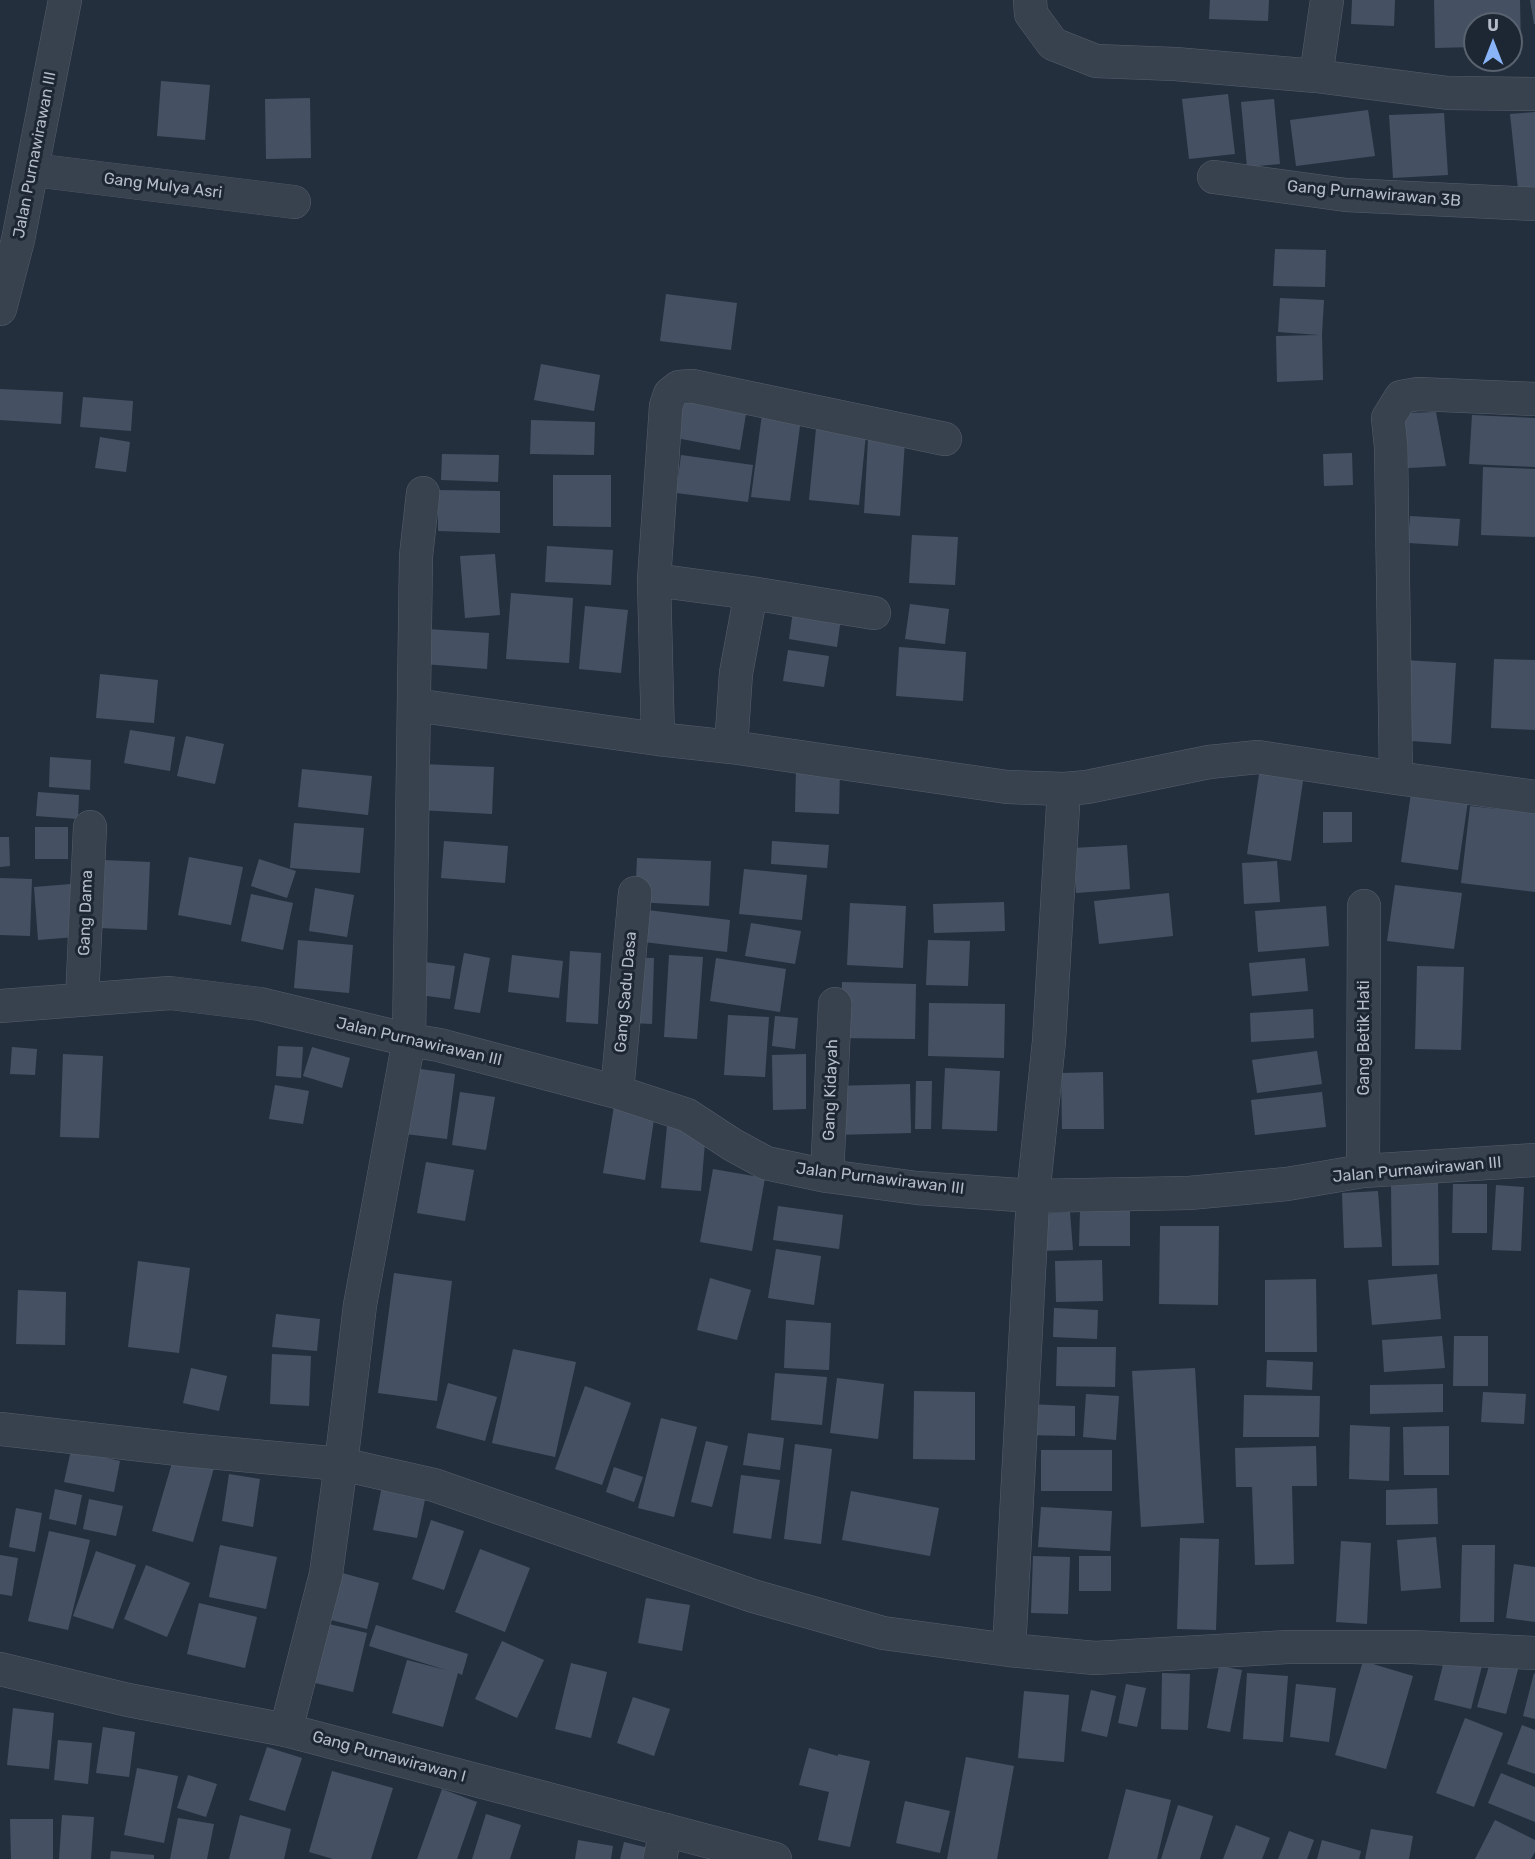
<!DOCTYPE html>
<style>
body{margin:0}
#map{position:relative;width:1535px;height:1859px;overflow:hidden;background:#242f3e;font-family:Rubik,sans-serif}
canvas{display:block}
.north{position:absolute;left:1463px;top:12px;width:60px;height:60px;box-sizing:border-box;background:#1d2633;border:2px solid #59626f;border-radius:50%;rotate:0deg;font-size:16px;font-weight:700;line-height:24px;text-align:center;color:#b4bcc9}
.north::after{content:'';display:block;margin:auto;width:21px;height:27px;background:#8ab4f8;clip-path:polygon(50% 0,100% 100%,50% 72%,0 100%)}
</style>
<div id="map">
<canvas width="1535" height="1859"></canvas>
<div class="north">U</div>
</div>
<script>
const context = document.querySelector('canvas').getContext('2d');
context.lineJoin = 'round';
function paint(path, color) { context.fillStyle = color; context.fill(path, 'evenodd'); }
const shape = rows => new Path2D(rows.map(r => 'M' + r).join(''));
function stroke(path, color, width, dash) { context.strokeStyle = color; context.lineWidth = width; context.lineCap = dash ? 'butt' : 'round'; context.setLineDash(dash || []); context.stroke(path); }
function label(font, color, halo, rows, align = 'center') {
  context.font = font + ' Rubik,sans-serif'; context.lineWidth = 6; context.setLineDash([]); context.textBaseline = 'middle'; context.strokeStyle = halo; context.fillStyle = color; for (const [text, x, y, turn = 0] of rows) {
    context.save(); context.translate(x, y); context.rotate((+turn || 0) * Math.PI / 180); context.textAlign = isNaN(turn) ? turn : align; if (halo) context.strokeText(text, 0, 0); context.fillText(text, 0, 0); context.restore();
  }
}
paint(shape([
 [1210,0,1269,0,1268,21,1209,19],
 [1352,0,1395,0,1394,26,1351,24],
 [1434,0,1520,0,1521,47,1511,47,1511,24,1475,24,1475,47,1435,48],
 [1530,0,1535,0,1535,24,1534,24],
 [161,81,210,85,205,140,157,136],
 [1228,94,1235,154,1189,159,1182,99],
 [310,98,311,158,266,159,265,99],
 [1274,99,1280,164,1247,167,1241,102],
 [1368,110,1375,156,1296,166,1290,120],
 [1535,112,1535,197,1519,198,1510,114],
 [1444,113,1448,175,1393,178,1389,115],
 [1275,249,1326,250,1325,287,1273,286],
 [666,294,737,303,731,350,660,341],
 [1280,298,1324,300,1322,334,1323,380,1277,382,1276,336,1319,335,1278,332],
 [541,364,600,375,594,411,534,400],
 [0,389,63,392,61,424,0,420],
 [83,397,133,401,131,431,80,427],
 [683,397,747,408,740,450,676,438],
 [1436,412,1446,466,1408,468,1404,413],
 [762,414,801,419,790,501,751,497],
 [1472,415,1535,418,1535,467,1469,464],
 [531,420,595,422,594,455,530,454],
 [816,429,866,434,859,505,809,500],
 [100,437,130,442,126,472,95,468],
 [868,439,905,441,900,516,864,513],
 [1352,453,1353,485,1324,486,1323,454],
 [442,454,499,455,498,482,441,480],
 [681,455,753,465,748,502,676,493],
 [1483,467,1535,469,1535,537,1481,535],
 [553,475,611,475,611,527,553,526],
 [438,490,500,491,500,533,438,531],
 [1410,516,1460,519,1458,546,1408,543],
 [912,535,958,537,955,585,909,583],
 [547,546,613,550,611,585,545,582],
 [495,554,500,615,465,618,460,556],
 [511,593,573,598,569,663,506,659],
 [794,604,842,611,837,647,789,639],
 [910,604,949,609,945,644,905,639],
 [585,606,628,610,621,673,579,669],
 [427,629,489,633,487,669,424,664],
 [899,647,966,652,963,701,896,696],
 [788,650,829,656,824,687,783,681],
 [1494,659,1535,660,1535,730,1491,728],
 [1404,660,1456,663,1451,744,1399,740],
 [100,674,158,680,154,723,96,718],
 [130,730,175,737,170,771,124,763],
 [186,736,224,744,215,784,177,776],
 [50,757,91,760,90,790,49,787],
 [1261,761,1305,768,1291,861,1247,854],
 [421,764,494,767,492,814,419,810],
 [796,768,840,770,839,814,795,812],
 [302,769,372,776,368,815,298,807],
 [38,792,79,795,78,819,36,816],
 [1411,793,1468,801,1458,870,1401,862],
 [1470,806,1535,813,1535,892,1461,883],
 [1323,812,1352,812,1352,842,1323,843],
 [294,823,364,828,360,873,290,868],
 [35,827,68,827,68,859,35,859],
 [0,837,9,837,10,866,0,867],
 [444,841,508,846,505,883,441,878],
 [772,841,829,845,827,868,771,864],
 [1127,845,1130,889,1076,893,1073,848],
 [189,857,243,867,231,925,178,915],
 [637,858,711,861,709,906,635,902],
 [259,859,296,871,287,898,251,886],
 [103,860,150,862,147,930,99,928],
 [1277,861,1280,902,1244,904,1242,863],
 [744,869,807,875,802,920,739,914],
 [0,878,32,879,30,936,0,935],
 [71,884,75,937,38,940,34,887],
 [1395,885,1462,893,1454,949,1387,941],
 [315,888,354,895,347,937,309,931],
 [1169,893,1173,936,1099,944,1094,901],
 [251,894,293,903,283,950,241,941],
 [1004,902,1005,931,934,933,933,904],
 [850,903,906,906,903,968,847,965],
 [1326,906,1329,946,1258,952,1255,911],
 [631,908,730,920,727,952,627,940],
 [751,923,801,931,795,964,745,956],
 [298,940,353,945,349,993,294,988],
 [928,940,970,941,968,986,926,985],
 [570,951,601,953,598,1024,566,1022],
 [464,953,490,958,480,1013,454,1009],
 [512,955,563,961,559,998,508,992],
 [669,955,703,957,697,1039,664,1037],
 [615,957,654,958,652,1024,612,1022],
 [716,958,786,969,780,1012,710,1001],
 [1305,958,1308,991,1252,996,1249,963],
 [417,961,455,966,450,999,412,994],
 [1417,966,1464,967,1461,1050,1415,1049],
 [842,982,916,984,915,1039,840,1038],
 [929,1003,1005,1004,1004,1058,928,1056],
 [1313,1009,1314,1038,1251,1042,1250,1013],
 [728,1015,769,1017,765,1077,724,1075],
 [775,1016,798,1018,795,1049,772,1046],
 [278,1046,303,1047,301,1078,276,1076],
 [12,1047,37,1049,35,1075,10,1074],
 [312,1047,350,1058,342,1088,303,1076],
 [1317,1051,1322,1084,1257,1093,1252,1060],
 [63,1054,103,1056,99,1138,60,1137],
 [806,1054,806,1109,773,1110,772,1055],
 [414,1068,455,1074,447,1139,405,1134],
 [945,1068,1000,1071,997,1131,942,1129],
 [1103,1072,1104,1129,1062,1129,1061,1073],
 [916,1081,932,1081,931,1129,915,1129],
 [910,1084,911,1133,834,1135,833,1086],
 [275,1085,309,1091,303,1124,269,1119],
 [460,1092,495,1097,486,1150,452,1145],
 [1322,1092,1326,1127,1255,1135,1251,1100],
 [615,1100,656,1106,645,1180,603,1173],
 [667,1126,706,1130,701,1191,661,1188],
 [426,1162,474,1170,465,1221,417,1213],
 [713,1169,765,1178,752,1251,700,1242],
 [1438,1183,1439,1265,1392,1266,1391,1184],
 [1453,1184,1487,1184,1487,1233,1452,1233],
 [1496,1185,1524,1187,1521,1251,1492,1250],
 [1378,1191,1382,1247,1344,1248,1342,1193],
 [778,1206,843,1215,839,1249,773,1240],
 [1080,1210,1130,1210,1130,1246,1079,1246],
 [1070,1212,1073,1250,1038,1251,1037,1214],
 [1160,1226,1219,1226,1218,1305,1159,1304],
 [776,1249,821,1256,814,1305,768,1298],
 [1102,1260,1103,1301,1056,1302,1055,1261],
 [138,1261,190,1268,179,1353,128,1347],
 [394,1273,452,1281,437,1401,378,1393],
 [1437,1274,1441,1319,1372,1325,1368,1280],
 [710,1278,751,1290,737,1340,697,1330],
 [1316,1279,1317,1352,1265,1352,1265,1280],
 [18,1290,66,1292,65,1345,16,1344],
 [1054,1308,1098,1310,1097,1339,1053,1337],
 [276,1314,320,1319,317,1351,272,1347],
 [786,1320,831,1323,829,1370,784,1368],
 [1442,1336,1445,1368,1384,1372,1382,1340],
 [1454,1336,1488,1336,1488,1386,1453,1386],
 [1057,1347,1116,1347,1115,1387,1056,1386],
 [513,1349,576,1362,555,1457,492,1443],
 [272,1354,311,1356,309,1406,270,1404],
 [1267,1360,1313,1362,1312,1390,1266,1387],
 [191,1368,227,1376,219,1411,183,1403],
 [1195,1368,1204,1523,1141,1527,1132,1371],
 [775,1373,827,1377,822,1425,771,1420],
 [837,1378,884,1384,878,1439,830,1433],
 [448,1383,497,1397,485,1441,436,1428],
 [1443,1384,1443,1412,1370,1414,1370,1385],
 [585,1386,631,1403,602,1485,555,1469],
 [914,1391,975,1392,975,1460,913,1459],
 [1483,1392,1526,1394,1524,1424,1481,1422],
 [1086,1394,1119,1396,1116,1440,1083,1437],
 [1244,1395,1320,1396,1319,1437,1243,1437],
 [1027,1404,1075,1406,1075,1436,1025,1435],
 [661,1418,697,1427,674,1517,638,1508],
 [1350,1425,1390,1427,1389,1481,1349,1479],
 [1449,1426,1449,1475,1404,1475,1403,1427],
 [748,1433,784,1438,780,1470,743,1465],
 [706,1441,728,1446,712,1507,691,1502],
 [795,1444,832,1449,821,1544,784,1539],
 [1316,1446,1317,1486,1292,1486,1294,1564,1255,1565,1252,1487,1236,1487,1235,1448],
 [71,1450,120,1461,114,1492,64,1482],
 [1041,1450,1112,1450,1112,1491,1041,1491],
 [174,1456,214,1468,193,1542,152,1531],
 [614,1467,643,1477,634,1502,606,1492],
 [229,1474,260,1479,253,1527,222,1521],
 [741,1475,780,1480,771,1539,733,1533],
 [383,1481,427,1490,417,1538,373,1530],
 [1437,1488,1438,1524,1386,1525,1386,1490],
 [55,1489,82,1495,76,1525,49,1519],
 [851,1491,939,1508,930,1556,842,1540],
 [89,1499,123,1506,116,1536,83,1529],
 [1041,1507,1112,1511,1110,1551,1038,1547],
 [16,1508,42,1513,35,1552,9,1547],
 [431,1520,464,1531,444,1590,412,1579],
 [49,1531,90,1540,68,1630,28,1621],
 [1436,1537,1441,1588,1401,1591,1397,1540],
 [1180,1538,1219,1539,1216,1630,1177,1629],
 [1341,1541,1371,1543,1367,1624,1336,1622],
 [220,1545,277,1557,266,1609,209,1597],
 [1462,1545,1495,1545,1494,1622,1460,1622],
 [480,1549,530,1568,505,1632,455,1612],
 [96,1551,136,1565,113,1629,73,1616],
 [0,1555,18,1558,12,1596,0,1594],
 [1033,1556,1070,1557,1068,1614,1031,1613],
 [1079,1556,1111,1556,1111,1591,1079,1591],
 [1514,1564,1535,1567,1535,1622,1506,1618],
 [146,1565,190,1583,167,1637,124,1619],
 [335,1571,379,1583,367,1629,323,1618],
 [646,1598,690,1605,682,1651,638,1643],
 [199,1603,257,1617,245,1668,187,1654],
 [329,1624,367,1633,353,1692,315,1683],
 [376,1625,468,1654,462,1675,458,1673,443,1727,392,1713,407,1660,446,1670,369,1646],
 [502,1641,544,1660,517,1718,475,1699],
 [1446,1653,1483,1662,1471,1709,1434,1700],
 [1491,1659,1519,1666,1506,1714,1477,1707],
 [1363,1661,1413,1676,1386,1769,1335,1755],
 [571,1663,607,1672,591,1738,555,1729],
 [1219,1666,1242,1670,1230,1732,1207,1728],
 [1162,1673,1190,1674,1188,1730,1161,1729],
 [1247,1673,1288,1676,1283,1742,1243,1739],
 [1534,1673,1535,1674,1535,1719,1523,1716],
 [1126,1684,1146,1688,1137,1727,1118,1723],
 [1296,1684,1336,1688,1329,1742,1290,1737],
 [1091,1690,1116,1696,1107,1737,1081,1731],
 [1024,1691,1069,1695,1064,1762,1018,1758],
 [633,1697,670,1709,654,1756,617,1743],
 [13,1708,54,1713,49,1769,7,1765],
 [1465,1718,1503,1733,1474,1807,1436,1793],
 [1522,1725,1535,1730,1535,1774,1507,1764],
 [103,1727,135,1732,129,1777,96,1773],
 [58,1740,92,1743,88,1784,54,1780],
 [267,1747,302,1758,285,1811,249,1800],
 [809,1748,838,1756,838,1754,870,1761,850,1847,818,1840,829,1792,799,1785],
 [966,1757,1014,1766,997,1859,947,1859],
 [137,1768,178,1776,164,1843,124,1835],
 [332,1771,393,1788,371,1859,333,1859,309,1852],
 [1501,1773,1535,1787,1535,1822,1488,1803],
 [188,1775,217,1784,206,1817,177,1808],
 [442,1789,477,1802,457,1859,417,1859],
 [1126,1789,1171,1800,1157,1859,1108,1859],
 [905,1801,950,1811,940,1853,896,1843],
 [1178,1805,1213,1816,1200,1859,1161,1859],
 [486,1814,521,1825,510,1859,472,1859],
 [62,1815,94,1817,91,1859,59,1859],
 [240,1815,291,1829,284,1859,229,1859],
 [178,1818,214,1824,207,1859,170,1859],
 [10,1819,53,1819,53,1859,11,1859],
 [1495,1820,1535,1840,1535,1852,1531,1859,1475,1859],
 [1236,1825,1270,1838,1262,1859,1223,1859],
 [1371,1829,1413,1836,1409,1859,1365,1859],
 [1289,1831,1314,1840,1307,1859,1278,1859],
 [578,1840,613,1846,611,1859,575,1859],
 [1322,1840,1361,1851,1359,1859,1317,1859],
 [624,1842,657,1850,655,1859,620,1859],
 [111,1851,154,1855,154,1859,110,1859]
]), '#455162');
const minor = shape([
 [1030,0,1031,14,1053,44,1096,61,1175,64,1316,76,1448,93,1535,94],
 [1316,76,1327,0],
 [33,170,294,202],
 [1214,177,1346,195,1535,204],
 [0,309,18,240,65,0],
 [654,580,751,593],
 [414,705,658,739,731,747,1007,787,1064,789,1087,787,1209,762,1258,757,1396,778,1535,797],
 [658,739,654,580,666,406,670,394,679,387,692,386,945,439],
 [731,747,736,673,751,593,874,613],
 [1396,778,1391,447,1388,418,1401,397,1418,394,1535,399],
 [82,1000,90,827],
 [0,1006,170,993,260,1004,409,1040,439,1045,617,1092,687,1115,733,1145,766,1163,827,1176,917,1188,1033,1196,1189,1193,1287,1184,1363,1171,1535,1160],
 [617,1092,635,893],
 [1363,1171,1364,906],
 [827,1176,835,1004],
 [0,1429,187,1450,341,1464,434,1485,753,1596,883,1633,1009,1650,1095,1658,1288,1647,1412,1647,1535,1653],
 [1009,1650,1033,1196,1049,1041,1064,789],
 [286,1730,326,1574,341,1464,360,1305,409,1040,416,556,423,493],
 [660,1859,666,1830]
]);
const tertiary = shape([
 [0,1669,128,1700,286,1730,775,1859]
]);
stroke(minor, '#565f6c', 34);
stroke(tertiary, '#565f6c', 34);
stroke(minor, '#38414e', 33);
stroke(tertiary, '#38414e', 33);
label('16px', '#b4bcc9', '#1d2633', [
 ["Jalan Purnawirawan III",35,155,-79],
 ["Gang Mulya Asri",163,186,7],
 ["Gang Purnawirawan 3B",1374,194,5],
 ["Gang Dama",86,913,-88],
 ["Gang Sadu Dasa",626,992,-85],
 ["Gang Betik Hati",1364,1038,-90],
 ["Jalan Purnawirawan III",419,1042,13],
 ["Gang Kidayah",831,1090,-88],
 ["Jalan Purnawirawan III",1417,1170,-5],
 ["Jalan Purnawirawan III",880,1179,7],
 ["Gang Purnawirawan I",389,1757,15]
]);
</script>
